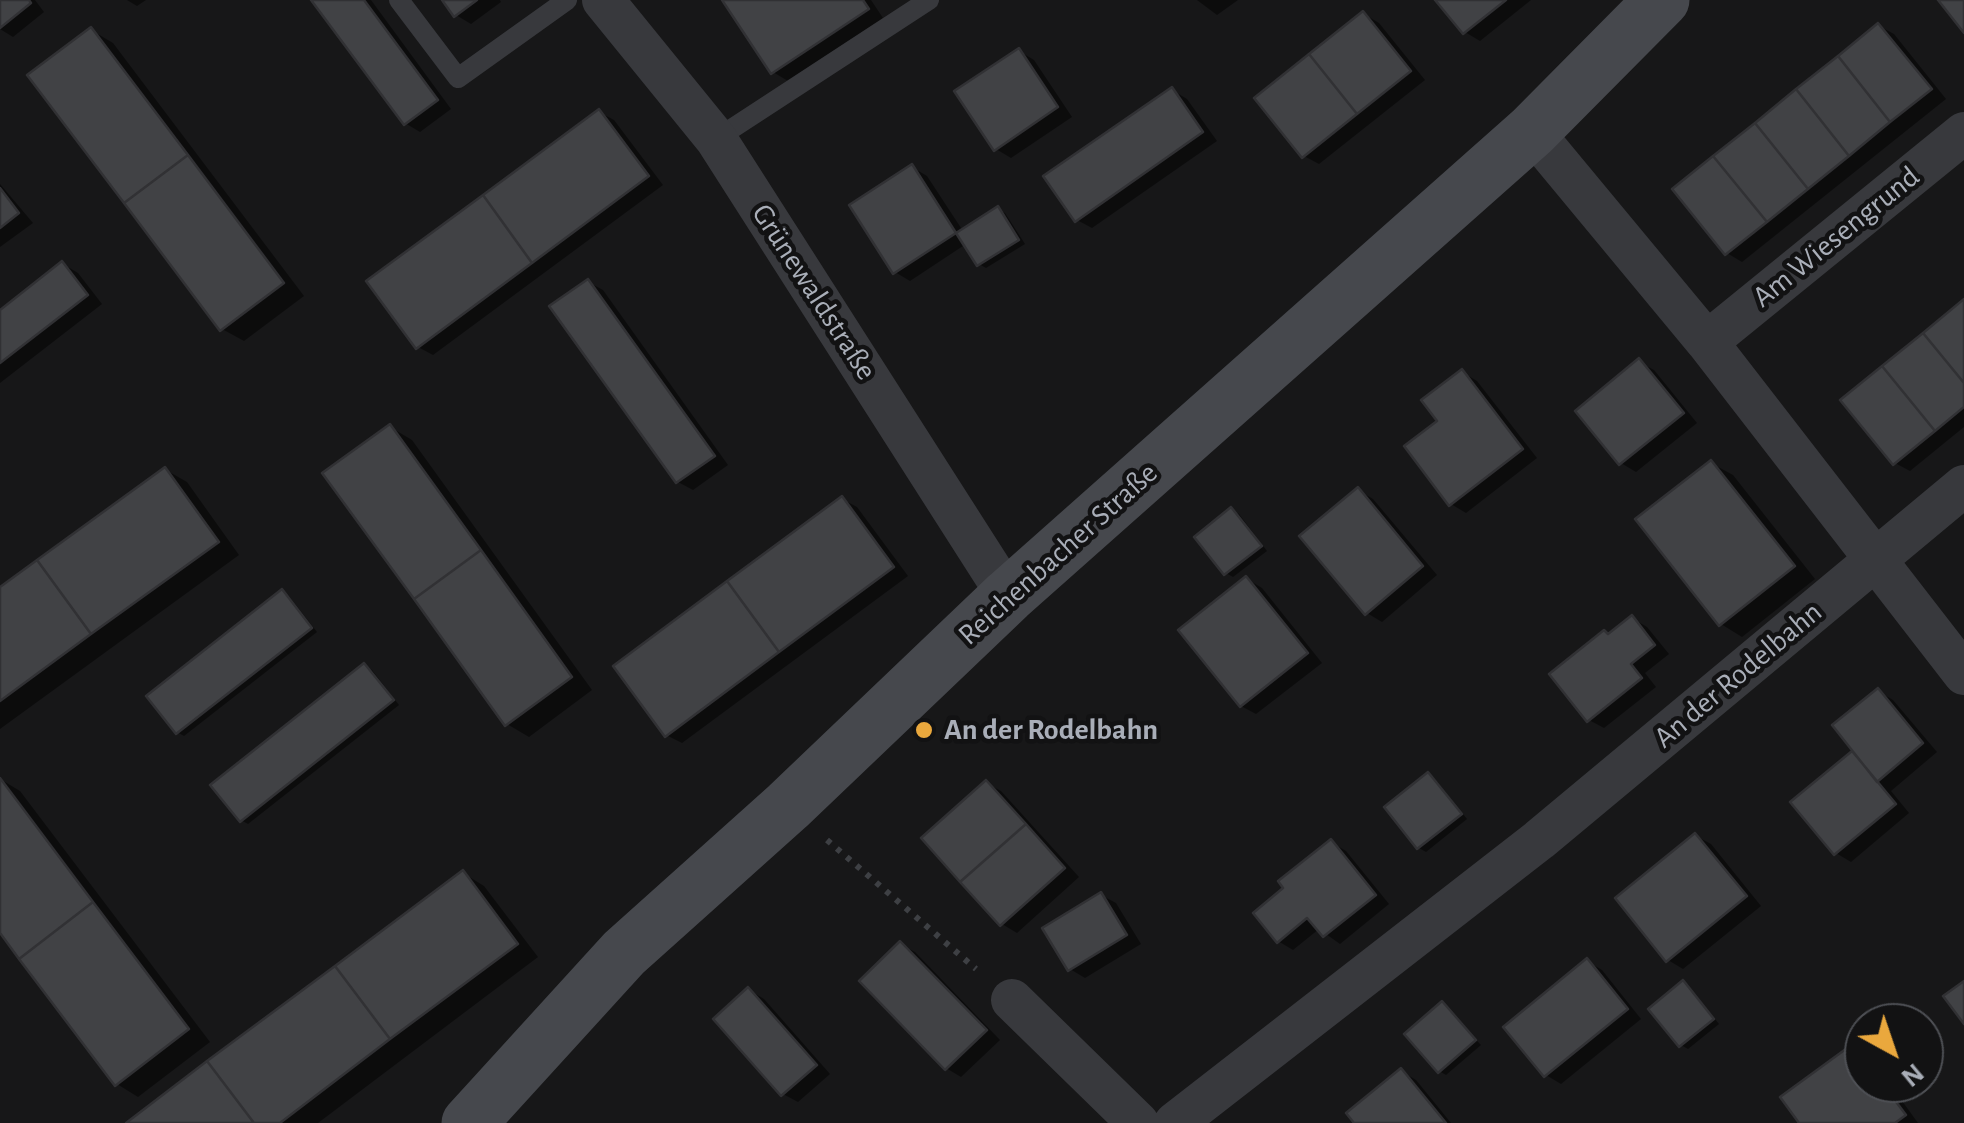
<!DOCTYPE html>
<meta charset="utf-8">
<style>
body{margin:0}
#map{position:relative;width:1964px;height:1123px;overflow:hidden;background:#171718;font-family:"Alegreya Sans",sans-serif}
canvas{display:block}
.north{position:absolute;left:1844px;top:1003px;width:100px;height:100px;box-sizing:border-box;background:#121213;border:2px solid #4e5055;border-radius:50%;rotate:140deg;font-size:28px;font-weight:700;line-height:40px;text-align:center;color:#a9aeb8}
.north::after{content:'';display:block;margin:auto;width:35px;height:45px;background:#eaa83d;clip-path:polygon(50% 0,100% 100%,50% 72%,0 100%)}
</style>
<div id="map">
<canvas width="1964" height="1123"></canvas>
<div class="north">N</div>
</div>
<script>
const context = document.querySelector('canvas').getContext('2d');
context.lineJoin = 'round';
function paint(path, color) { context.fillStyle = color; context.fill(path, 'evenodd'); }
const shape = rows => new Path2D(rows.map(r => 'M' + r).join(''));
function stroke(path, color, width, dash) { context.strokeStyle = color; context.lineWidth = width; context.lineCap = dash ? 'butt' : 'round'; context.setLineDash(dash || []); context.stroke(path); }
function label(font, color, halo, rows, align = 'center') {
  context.font = font + ' "Alegreya Sans",sans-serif'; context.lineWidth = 9; context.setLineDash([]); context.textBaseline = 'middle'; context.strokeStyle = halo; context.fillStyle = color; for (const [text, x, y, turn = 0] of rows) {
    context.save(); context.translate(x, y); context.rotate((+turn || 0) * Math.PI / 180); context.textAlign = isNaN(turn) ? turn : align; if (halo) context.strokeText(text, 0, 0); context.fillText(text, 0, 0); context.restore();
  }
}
paint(shape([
 [0,0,35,0,44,12,13,37,0,29],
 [127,0,146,0,137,6],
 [314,0,371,0,451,109,420,132,405,123],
 [445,0,500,0,501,2,471,24,456,15],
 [725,0,871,0,883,18,788,81,773,72],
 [1197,0,1238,0,1217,15],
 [1438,0,1531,0,1480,41,1465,32],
 [1364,14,1379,23,1425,80,1319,164,1304,156],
 [1879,26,1894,34,1946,99,1742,262,1727,253],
 [91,30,113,43,304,296,244,341,222,329],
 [1019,51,1034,60,1072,117,1011,158,996,149],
 [1172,90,1187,99,1217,141,1092,228,1077,220],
 [599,112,614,120,663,185,433,355,418,347],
 [912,167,927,176,963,231,998,209,1005,213,1025,244,986,268,979,264,966,244,910,281,895,272],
 [0,184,33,223,0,247],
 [63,264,78,273,102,304,0,383,0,313],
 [588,282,603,290,728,465,693,490,678,482],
 [1964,302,1964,427,1910,471,1895,463],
 [1639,362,1654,370,1697,423,1636,472,1621,463],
 [1462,372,1477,381,1537,458,1466,513,1451,504,1440,421],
 [390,427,412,440,592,690,529,737,507,724],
 [1711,463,1733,475,1815,579,1742,637,1721,624],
 [166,470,187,482,239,555,0,729,0,590],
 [1358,490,1373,499,1437,575,1382,622,1367,613],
 [842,499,857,507,908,576,682,743,666,735],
 [1232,510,1239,514,1267,551,1233,577,1226,573],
 [1247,579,1262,588,1322,663,1256,714,1241,706],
 [282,592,289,596,317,632,184,736,177,732],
 [1632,618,1647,627,1669,654,1645,673,1656,687,1604,728,1589,720,1610,636],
 [365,666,372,670,399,705,248,824,241,820],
 [1878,691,1893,700,1937,752,1891,791,1909,813,1851,862,1836,853,1794,802,1856,751],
 [1428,775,1435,779,1467,819,1426,852,1419,848],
 [0,779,20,791,210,1042,138,1097,117,1084,0,929],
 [986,783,1001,791,1079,877,1017,933,1002,924],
 [1696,836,1711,844,1761,906,1683,969,1668,960],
 [1331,842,1346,851,1389,904,1340,944,1319,929,1293,950,1278,941,1286,889],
 [463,873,484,886,538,957,318,1123,130,1123],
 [1101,895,1116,903,1141,944,1085,978,1070,969],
 [900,944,915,952,1000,1040,961,1077,946,1068],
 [1587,961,1602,970,1641,1019,1561,1084,1546,1075],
 [1683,984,1690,988,1719,1024,1688,1049,1681,1045],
 [749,990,764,999,830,1074,798,1102,783,1094],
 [1442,1005,1481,1045,1446,1075,1439,1071],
 [1854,1046,1864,1052,1864,1083,1889,1083,1918,1123,1802,1123],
 [1401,1071,1416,1080,1451,1123,1357,1123]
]), '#0007');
const building = shape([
 [0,0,29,0,31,3,0,28,0,0],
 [311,0,364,0,438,100,404,125,311,0],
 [442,0,477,0,454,17,442,0],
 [722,0,863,0,869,9,771,74,722,0],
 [1435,0,1506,0,1463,34,1435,0],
 [1938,0,1964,0,1964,33,1938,0],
 [1363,11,1411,71,1357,114,1309,54,1363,11],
 [1878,23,1932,89,1890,122,1838,56,1878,23],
 [91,27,188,155,124,203,27,75,91,27],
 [1019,48,1058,107,994,151,954,91,1019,48],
 [1309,54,1357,114,1302,158,1254,98,1309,54],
 [1838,56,1890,122,1849,156,1796,89,1838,56],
 [1172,87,1203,132,1075,222,1043,176,1172,87],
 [1796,89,1849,156,1808,189,1755,123,1796,89],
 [599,109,649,176,532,263,483,195,599,109],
 [1755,123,1808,189,1767,222,1713,156,1755,123],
 [188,155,284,283,220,331,124,203,188,155],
 [1713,156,1767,222,1725,255,1672,189,1713,156],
 [912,164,956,233,893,274,849,205,912,164],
 [0,188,19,213,0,228,0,188],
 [483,195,532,263,416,349,366,281,483,195],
 [998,206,1019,240,977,266,956,233,998,206],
 [62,261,88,295,0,363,0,310,62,261],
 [588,279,715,456,676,483,549,306,588,279],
 [1964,299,1964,383,1923,333,1964,299],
 [1923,333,1964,383,1964,407,1935,431,1882,366,1923,333],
 [1639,358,1684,413,1619,465,1575,411,1639,358],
 [1882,366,1935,431,1893,465,1840,400,1882,366],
 [1462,369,1523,449,1449,506,1404,446,1437,421,1421,400,1462,369],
 [390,424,481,550,414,599,322,473,390,424],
 [1711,460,1795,566,1719,626,1635,519,1711,460],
 [165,467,219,542,91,634,37,560,165,467],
 [1358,487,1423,566,1365,615,1299,536,1358,487],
 [842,496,894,567,779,652,727,581,842,496],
 [1231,507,1262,546,1224,575,1194,537,1231,507],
 [481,550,572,677,505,726,414,599,481,550],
 [37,560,91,634,0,701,0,587,37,560],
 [1246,576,1308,653,1240,707,1178,630,1246,576],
 [727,581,779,652,665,737,613,666,727,581],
 [282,589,312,628,176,734,146,696,282,589],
 [1632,615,1655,645,1631,664,1642,678,1587,722,1549,674,1604,630,1608,634,1632,615],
 [364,663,394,700,240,822,210,785,364,663],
 [1878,688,1923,743,1877,782,1832,725,1878,688],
 [1852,751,1896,804,1834,855,1790,802,1852,751],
 [1428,772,1462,814,1417,849,1384,807,1428,772],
 [0,778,93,902,19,959,0,933,0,778],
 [986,780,1026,824,960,882,921,838,986,780],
 [1026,824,1065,868,1000,926,960,882,1026,824],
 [1695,833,1747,896,1666,962,1615,898,1695,833],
 [1331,839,1376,895,1323,937,1307,918,1277,943,1253,913,1283,888,1278,881,1331,839],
 [463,870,518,944,390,1039,335,966,463,870],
 [1101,892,1127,935,1068,971,1042,928,1101,892],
 [93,902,189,1029,115,1086,19,959,93,902],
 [900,941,987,1030,945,1070,859,981,900,941],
 [1587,958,1628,1009,1544,1077,1503,1027,1587,958],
 [335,966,390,1039,280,1123,254,1123,207,1061,335,966],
 [1683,980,1714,1019,1679,1047,1648,1009,1683,980],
 [1964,981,1964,1024,1943,996,1964,981],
 [748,987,817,1065,781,1096,713,1019,748,987],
 [1442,1001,1476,1040,1438,1073,1404,1034,1442,1001],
 [1854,1043,1864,1057,1864,1083,1882,1083,1906,1115,1895,1123,1799,1123,1780,1097,1854,1043],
 [207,1061,254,1123,126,1123,207,1061],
 [1401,1068,1446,1123,1354,1123,1346,1113,1401,1068]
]);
paint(building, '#414245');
stroke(building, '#313134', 2.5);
stroke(shape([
 [827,840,976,969]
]), '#3e4044', 6, [5, 8]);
stroke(shape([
 [399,0,458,78,567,0],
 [716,139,929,0]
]), '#38393d', 20);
stroke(shape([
 [603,0,716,139,1008,596],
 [1532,131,1707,342,1964,674],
 [1707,342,1964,133],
 [1012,1000,1138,1123],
 [1175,1123,1539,840,1964,486]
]), '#38393d', 42);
stroke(shape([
 [469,1123,624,953,788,806,1008,596,1532,131,1662,0]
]), '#46484d', 55);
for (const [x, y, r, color] of [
 [924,730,10,"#eaa83d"]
]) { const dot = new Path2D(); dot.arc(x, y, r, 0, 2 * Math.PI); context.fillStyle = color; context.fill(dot); stroke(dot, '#121213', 4); }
label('30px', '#a9aeb8', '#121213', [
 ["Am Wiesengrund",1836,237,-39],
 ["Grünewaldstraße",814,292,57],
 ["Reichenbacher Straße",1058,554,-42],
 ["An der Rodelbahn",1738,675,-40]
]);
label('bold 30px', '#a9aeb8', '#121213', [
 ["An der Rodelbahn",944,730]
], 'left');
</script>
